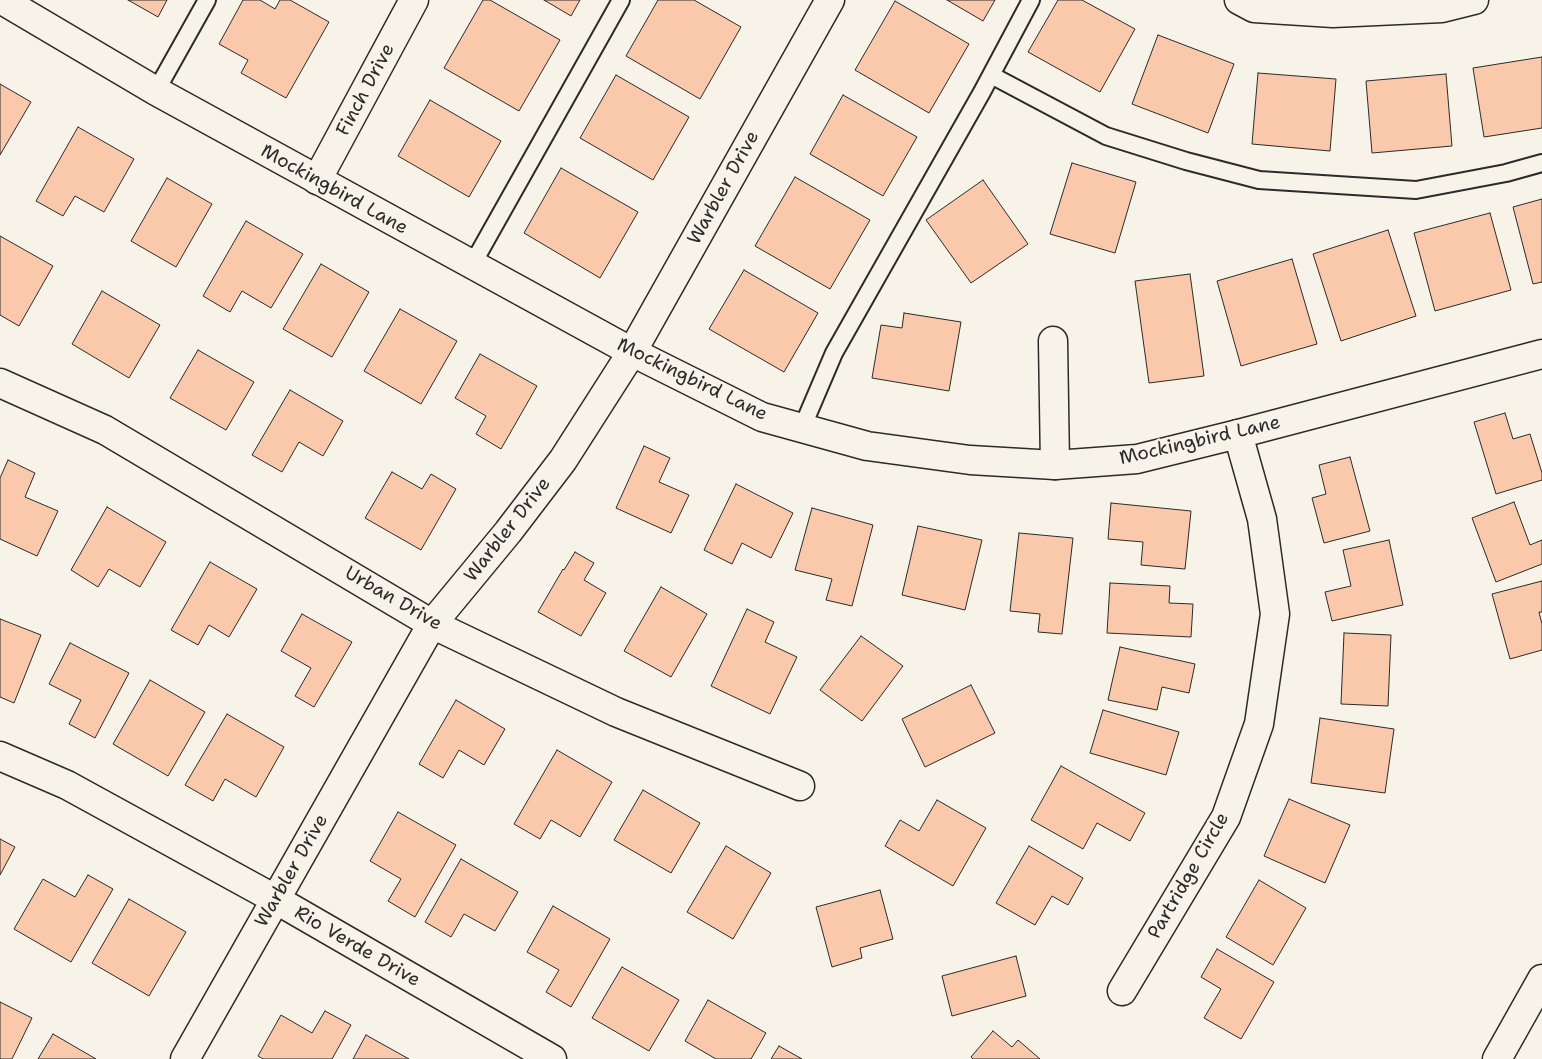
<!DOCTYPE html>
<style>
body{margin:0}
canvas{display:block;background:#f7f3e8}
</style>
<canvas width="1542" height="1059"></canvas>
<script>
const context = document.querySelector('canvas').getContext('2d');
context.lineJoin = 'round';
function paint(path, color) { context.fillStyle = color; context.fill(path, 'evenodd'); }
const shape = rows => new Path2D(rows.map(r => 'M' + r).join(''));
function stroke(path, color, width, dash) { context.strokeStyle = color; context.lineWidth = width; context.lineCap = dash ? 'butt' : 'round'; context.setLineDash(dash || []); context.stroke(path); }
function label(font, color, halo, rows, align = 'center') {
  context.font = font + ' "Shantell Sans",sans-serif'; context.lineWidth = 4.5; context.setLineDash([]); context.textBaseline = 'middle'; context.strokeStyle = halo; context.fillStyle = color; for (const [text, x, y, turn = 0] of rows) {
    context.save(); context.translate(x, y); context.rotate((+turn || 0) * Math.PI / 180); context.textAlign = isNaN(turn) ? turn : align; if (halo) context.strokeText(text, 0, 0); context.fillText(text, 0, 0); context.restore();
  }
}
const building = shape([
 [128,0,167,0,158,17,128,0],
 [243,0,260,0,275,9,280,0,290,0,329,22,286,98,241,73,248,60,219,44,243,0],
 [483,0,490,0,560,40,519,111,444,68,483,0],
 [544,0,580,0,571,16,544,0],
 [658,0,694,0,741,27,700,99,626,56,658,0],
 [947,0,995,0,983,21,947,0],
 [1058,0,1082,0,1135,29,1100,92,1028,52,1058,0],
 [895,1,969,44,929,113,855,70,895,1],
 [1158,35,1234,64,1208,133,1132,104,1158,35],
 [1542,57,1542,128,1484,137,1473,68,1542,57],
 [1258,73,1336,79,1330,151,1252,144,1258,73],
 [1446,74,1452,146,1372,153,1366,81,1446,74],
 [616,75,689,117,653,180,580,138,616,75],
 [0,84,31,102,0,155,0,84],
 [843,95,917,137,883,196,810,154,843,95],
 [430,100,501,141,469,197,398,156,430,100],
 [78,127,134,159,104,212,75,196,63,216,36,201,78,127],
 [1072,163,1136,182,1115,253,1050,234,1072,163],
 [561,168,638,212,600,278,524,233,561,168],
 [795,177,870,220,830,289,755,246,795,177],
 [167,178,212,204,176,267,131,241,167,178],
 [983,180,1028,244,971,283,926,220,983,180],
 [1542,199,1542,282,1533,284,1513,207,1542,199],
 [1490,213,1511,290,1435,311,1414,233,1490,213],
 [246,221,303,254,271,308,242,291,230,312,203,296,246,221],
 [1388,230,1416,316,1341,341,1313,254,1388,230],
 [0,236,53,266,19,326,0,315,0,236],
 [1292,259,1317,344,1241,366,1217,281,1292,259],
 [321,264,369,292,332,357,283,329,321,264],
 [744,270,818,313,784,372,709,329,744,270],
 [1190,274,1204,376,1149,383,1135,281,1190,274],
 [102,291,160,325,129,378,72,344,102,291],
 [400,309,457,341,421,404,364,371,400,309],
 [904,313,961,322,949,391,872,378,881,325,902,328,904,313],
 [198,350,254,382,226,430,170,398,198,350],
 [480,354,537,386,501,449,476,434,486,416,455,398,480,354],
 [290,390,343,421,323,456,299,442,282,472,252,455,290,390],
 [1505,413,1513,439,1530,434,1542,473,1542,480,1496,494,1474,422,1505,413],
 [644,446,670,458,659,482,689,495,671,533,616,508,644,446],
 [1350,457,1370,531,1324,543,1312,498,1326,494,1319,465,1350,457],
 [8,460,35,473,25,497,58,511,37,556,0,539,0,478,8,460],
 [392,472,422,489,431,474,456,489,421,550,365,518,392,472],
 [736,484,793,513,771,558,742,543,732,564,704,550,736,484],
 [1514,502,1530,545,1542,540,1542,564,1496,582,1472,518,1514,502],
 [1111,503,1191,511,1185,569,1141,565,1143,542,1108,539,1111,503],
 [107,507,166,542,140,587,109,569,98,587,71,570,107,507],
 [812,508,873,525,852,606,826,600,832,579,795,570,812,508],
 [918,526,982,540,965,610,902,595,918,526],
 [1019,533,1073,538,1062,634,1038,632,1040,614,1010,611,1019,533],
 [1389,540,1403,605,1332,621,1325,592,1351,586,1343,550,1389,540],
 [575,552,594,563,584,580,606,593,581,636,538,612,563,569,564,570,575,552],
 [210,562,257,589,229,637,209,625,198,645,171,630,210,562],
 [1542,581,1542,612,1539,612,1542,624,1542,650,1510,659,1492,594,1542,581],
 [1110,583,1170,586,1169,603,1193,604,1191,637,1107,633,1110,583],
 [661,587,707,614,671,677,624,651,661,587],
 [747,609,774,622,765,642,797,657,770,714,711,686,747,609],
 [302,614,352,642,314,707,295,696,311,668,281,651,302,614],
 [0,619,41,635,14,703,0,697,0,619],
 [1344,633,1391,635,1388,706,1341,704,1344,633],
 [861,636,903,666,862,721,820,690,861,636],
 [70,643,129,673,95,738,69,724,81,700,49,684,70,643],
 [1120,647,1195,664,1189,693,1162,687,1157,710,1108,700,1120,647],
 [150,680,205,712,168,776,113,744,150,680],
 [971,685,995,733,925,767,902,719,971,685],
 [456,700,505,729,484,765,459,750,443,778,419,764,456,700],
 [1103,710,1179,732,1166,775,1090,753,1103,710],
 [227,714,284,747,256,797,225,779,213,801,185,785,227,714],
 [1320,718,1394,729,1385,793,1311,783,1320,718],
 [557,750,612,782,580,837,551,820,540,839,514,824,557,750],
 [1061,766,1145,813,1130,841,1097,823,1083,849,1031,820,1061,766],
 [643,790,700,823,671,873,614,840,643,790],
 [1289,799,1350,825,1325,883,1264,856,1289,799],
 [937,800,986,828,953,886,885,846,900,820,919,831,937,800],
 [398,812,456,845,415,917,388,901,401,879,370,861,398,812],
 [0,839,15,847,0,875,0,839],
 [726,846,771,873,733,939,687,912,726,846],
 [1029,846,1083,878,1068,905,1052,896,1035,925,996,903,1029,846],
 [461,859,518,892,495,931,464,914,451,937,425,922,461,859],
 [88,875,113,889,71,962,14,929,43,879,75,897,88,875],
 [1259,880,1306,908,1273,965,1226,937,1259,880],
 [880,890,893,939,860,948,862,958,832,967,816,907,880,890],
 [129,899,186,932,149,996,92,963,129,899],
 [553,906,610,939,571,1007,546,992,559,970,527,952,553,906],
 [1217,949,1274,982,1241,1039,1204,1018,1221,989,1201,977,1217,949],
 [1016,956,1026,996,952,1016,942,976,1016,956],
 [622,967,679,1000,649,1051,592,1018,622,967],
 [708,1000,766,1033,751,1059,716,1059,685,1041,708,1000],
 [0,1002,32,1018,12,1059,0,1059,0,1002],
 [325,1011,351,1025,332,1059,263,1059,258,1056,281,1015,312,1033,325,1011],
 [993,1031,1012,1047,1018,1040,1040,1059,973,1059,971,1057,993,1031],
 [53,1034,96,1059,38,1059,53,1034],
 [366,1035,409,1059,353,1059,366,1035],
 [779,1046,802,1059,771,1059,779,1046]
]);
paint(building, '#fac8aa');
stroke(building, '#2b2b2b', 1);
const service = shape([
 [991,75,1106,136,1186,161,1259,180,1416,190,1506,173,1542,163],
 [156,91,207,0],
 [472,265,621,0],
 [802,428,834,353,982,92,1031,0]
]);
const minor = shape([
 [1239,0,1254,8,1333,13,1442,8,1474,0],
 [317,180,414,0],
 [1053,341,1055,465],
 [0,383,105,430,432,624,616,712,800,786],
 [0,756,67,785,275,899,552,1059],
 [1122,991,1226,817,1259,724,1275,614,1262,519,1238,434],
 [185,1059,432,624,508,532,563,460,632,352,830,0],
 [1497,1059,1542,979]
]);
const tertiary = shape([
 [2,0,156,91,632,352,762,417,867,446,970,460,1055,465,1137,459,1238,434,1542,354]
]);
stroke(service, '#2b2b2b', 20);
stroke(minor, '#2b2b2b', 31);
stroke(tertiary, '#2b2b2b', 31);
stroke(service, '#f7f3e8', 16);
stroke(minor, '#f7f3e8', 28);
stroke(tertiary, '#f7f3e8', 28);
label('19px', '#2b2b2b', '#f7f3e8', [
 ["Finch Drive",366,90,-62],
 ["Warbler Drive",724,188,-61],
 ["Mockingbird Lane",334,190,29],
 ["Mockingbird Lane",692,380,26],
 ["Mockingbird Lane",1200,441,-13],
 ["Warbler Drive",508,530,-52],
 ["Urban Drive",393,599,30],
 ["Warbler Drive",292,871,-60],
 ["Partridge Circle",1189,876,-60],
 ["Rio Verde Drive",357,947,30]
]);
</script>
